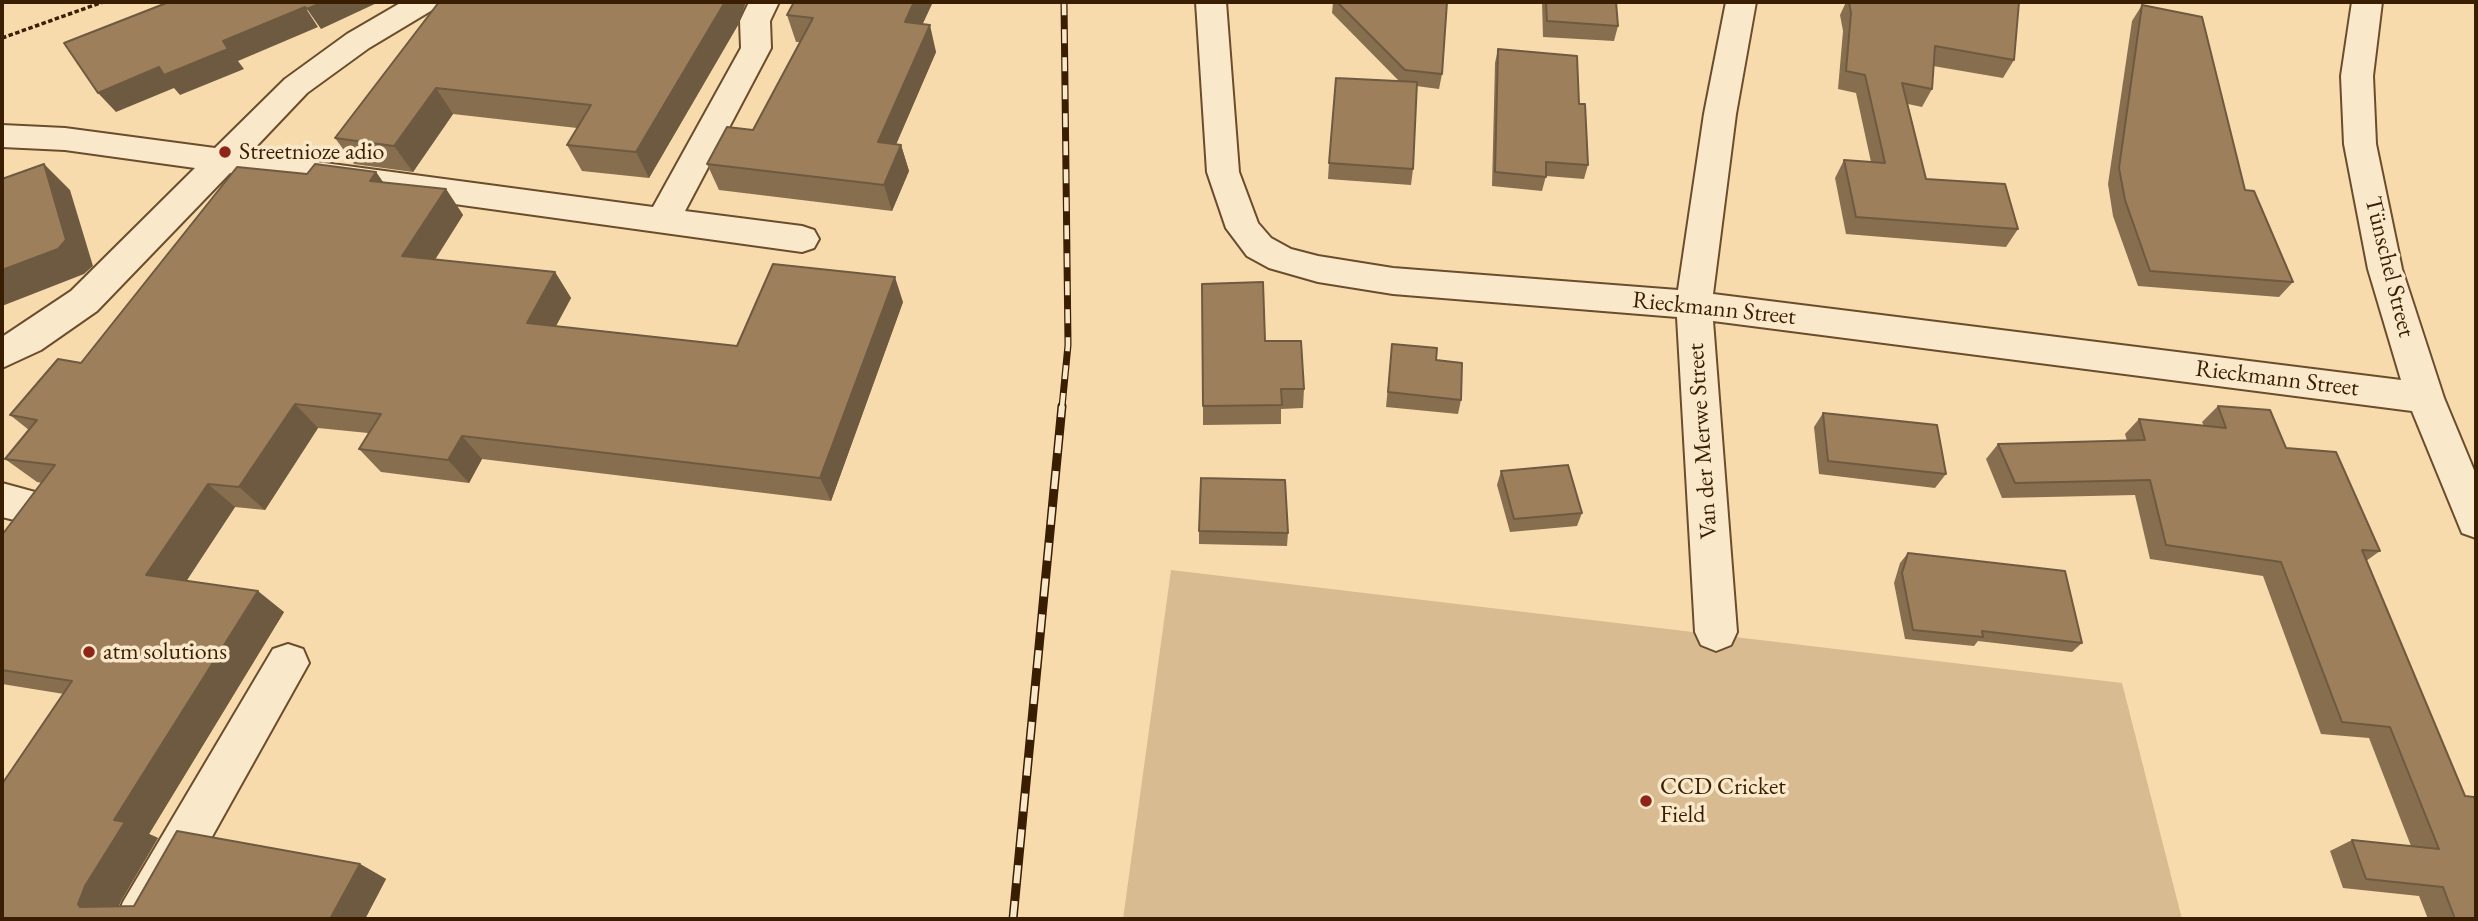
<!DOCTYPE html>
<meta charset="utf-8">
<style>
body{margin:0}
#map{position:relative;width:2478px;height:921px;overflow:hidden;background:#f8dbad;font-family:"EB Garamond",serif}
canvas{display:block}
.frame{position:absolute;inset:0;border:4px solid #3a1e02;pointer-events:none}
</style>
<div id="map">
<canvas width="2478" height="921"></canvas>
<div class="frame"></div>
</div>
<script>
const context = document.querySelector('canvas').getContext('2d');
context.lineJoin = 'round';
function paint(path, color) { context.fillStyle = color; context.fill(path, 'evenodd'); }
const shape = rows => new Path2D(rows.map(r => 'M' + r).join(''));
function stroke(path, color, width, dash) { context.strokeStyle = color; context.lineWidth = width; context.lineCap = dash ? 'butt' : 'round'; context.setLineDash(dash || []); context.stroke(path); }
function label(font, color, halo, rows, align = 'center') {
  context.font = font + ' "EB Garamond",serif'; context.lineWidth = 7; context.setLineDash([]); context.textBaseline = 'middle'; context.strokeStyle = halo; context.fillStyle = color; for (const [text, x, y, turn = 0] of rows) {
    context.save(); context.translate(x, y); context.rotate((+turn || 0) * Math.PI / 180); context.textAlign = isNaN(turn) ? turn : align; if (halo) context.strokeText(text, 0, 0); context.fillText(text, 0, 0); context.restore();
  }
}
paint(shape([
 [1171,570,2122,683,2182,919,1123,919]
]), '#d8bb90');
const minor = shape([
 [402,2,439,2,434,9,369,48,307,93,250,153,653,207,741,48,740,21,749,2,779,2,770,21,771,48,685,211,802,226,814,230,819,239,814,248,802,252,230,173,97,311,41,350,2,368,2,337,71,291,195,168,65,150,2,147,2,125,65,128,215,148,285,79,347,34,402,2],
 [1196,2,1226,2,1239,172,1258,223,1271,238,1291,249,1318,256,1393,268,1678,290,1704,114,1726,2,1756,2,1736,114,1713,294,2401,380,2368,269,2344,144,2341,76,2352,2,2382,2,2373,76,2376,144,2402,269,2444,398,2476,475,2476,538,2462,533,2412,411,1713,321,1737,632,1731,645,1716,651,1701,645,1695,632,1677,317,1393,294,1318,282,1269,268,1247,256,1226,228,1207,172,1196,2],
 [2,483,57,498,63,510,57,522,43,527,2,517,2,483],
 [288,644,303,649,309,663,166,919,116,919,123,902,273,649,288,644]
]);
stroke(minor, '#6a4d2d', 4);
stroke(shape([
 [2,38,103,2]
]), '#3a1e02', 3.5, [4.5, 2.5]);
paint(minor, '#fae8ca');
const railFar1 = shape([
 [1062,407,1068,345,1064,2]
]);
const rail = shape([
 [1013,919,1062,406]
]);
stroke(railFar1, '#3a1e02', 7);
stroke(rail, '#3a1e02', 9);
stroke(railFar1, '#fae8ca', 4.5, [14]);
stroke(rail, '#fae8ca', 6, [18]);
paint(shape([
 [439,2,746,2,738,25,649,178,582,171,567,145,577,128,453,114,413,172,354,164,335,138],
 [1333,2,1447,2,1442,74,1439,89,1416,86,1413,169,1411,185,1328,179,1329,163,1399,81,1332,13],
 [1542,2,1616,2,1618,26,1614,41,1543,37],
 [1846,2,2019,2,2014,60,2003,78,1933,66,1932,89,1922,107,1908,104,1926,179,2018,229,2006,247,1846,234,1835,178,1844,160,1871,162,1856,93,1838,89,1843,31,1840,15],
 [2142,5,2245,190,2293,282,2279,297,2138,286,2113,216,2108,184,2132,21],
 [787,15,923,24,936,52,896,144,901,145,909,171,892,211,719,190,707,164,753,130,800,42,796,42],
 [2476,27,2476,224,2474,224],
 [1498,49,1579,104,1588,165,1584,179,1546,176,1542,191,1492,186,1495,63],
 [376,172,383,182,446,189,463,215,435,260,555,272,571,298,556,326,737,346,903,302,831,501,482,459,469,483,381,472,359,449,368,433,318,428,265,510,235,507,186,581,284,612,149,834,158,838,118,906,134,906,360,864,386,879,365,919,2,919,64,694,2,684,2,535,42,483,37,482,5,459,29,430,10,415,81,363,307,174],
 [1265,341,1304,389,1303,408,1281,409,1281,424,1203,425,1203,406],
 [1392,344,1436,360,1461,400,1458,414,1386,407],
 [2218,406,2286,448,2380,551,2366,561,2476,919,2428,919,2419,896,2343,888,2330,851,2352,840,2411,846,2369,738,2321,734,2263,576,2150,559,2135,495,2002,498,1986,459,1998,444,2127,441,2125,434,2139,419,2204,426,2202,422],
 [1823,413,1946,474,1935,488,1819,474,1814,427],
 [1501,471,1582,513,1577,526,1510,532,1497,485],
 [1199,531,1288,533,1287,546,1199,544],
 [1908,553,2082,643,2072,652,1978,641,1974,646,1905,639,1894,583,1900,563]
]), '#876e4e');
paint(shape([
 [323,2,379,2,321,29,307,9],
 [725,2,746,2,738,25,649,178,636,152],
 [914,2,933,2,911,49,905,22],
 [305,7,318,27,238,61,244,69,180,95,174,88,116,112,98,93],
 [930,25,936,52,886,168,878,142],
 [436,88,453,114,413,172,394,146],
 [901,145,909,171,892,211,884,185],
 [44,164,70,190,93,266,84,274,2,306,2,270],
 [376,172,394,198,370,181],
 [446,189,463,215,421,281,402,256],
 [555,272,571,298,544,348,527,323],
 [895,277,903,302,831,501,820,478],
 [295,404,318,428,265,510,239,487],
 [462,436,482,459,469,483,448,460],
 [208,484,235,507,176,597,146,575],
 [258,591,284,612,149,834,158,838,121,901,114,918,80,907,78,904,114,820],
 [360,864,386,879,365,919,330,919]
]), '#6e5a40');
const building = shape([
 [169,2,323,2,307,9,305,7,223,41,228,49,164,75,159,67,98,93,64,43,169,2],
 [439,2,725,2,636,152,567,145,591,105,436,88,394,146,335,138,439,2],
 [794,2,914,2,905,22,930,25,878,142,901,145,884,185,707,164,727,127,753,130,813,18,787,15,794,2],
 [1337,2,1447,2,1442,74,1405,70,1337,2],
 [1546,2,1616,2,1618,26,1547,21,1546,2],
 [1849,2,2019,2,2014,60,1935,46,1932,89,1902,83,1926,179,2005,184,2018,229,1856,217,1844,160,1885,163,1865,75,1846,71,1851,13,1849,2],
 [2142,5,2202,17,2245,190,2254,191,2293,282,2150,271,2125,200,2119,168,2142,5],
 [1498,49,1577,56,1579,104,1585,104,1588,165,1546,162,1546,177,1495,172,1498,49],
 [1336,78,1417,82,1413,169,1329,163,1336,78],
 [44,164,66,240,58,249,2,270,2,179,44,164],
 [315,164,376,172,370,181,446,189,402,256,555,272,527,323,737,346,773,264,895,277,820,478,462,436,448,460,359,449,381,414,295,404,239,487,208,484,146,575,258,591,114,820,125,822,85,886,78,904,80,907,134,906,177,831,360,864,330,919,2,919,2,784,72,681,2,670,2,535,55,465,5,459,37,420,10,415,58,359,81,363,237,167,307,174,315,164],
 [1263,282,1265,341,1301,341,1304,389,1281,389,1282,405,1203,406,1202,284,1263,282],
 [1392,344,1437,348,1436,360,1462,363,1461,400,1388,392,1392,344],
 [2218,406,2270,410,2286,448,2336,452,2380,551,2362,550,2465,796,2474,797,2476,803,2476,919,2455,919,2443,887,2366,879,2352,840,2439,849,2390,727,2342,722,2281,562,2166,545,2150,480,2015,483,1998,444,2145,440,2139,419,2226,428,2218,406],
 [1823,413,1937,425,1946,474,1828,461,1823,413],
 [1568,465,1582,513,1514,519,1501,471,1568,465],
 [1201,478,1285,480,1288,533,1199,531,1201,478],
 [1908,553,2065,571,2082,643,1982,631,1983,637,1913,630,1902,573,1908,553]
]);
paint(building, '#9d805b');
stroke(building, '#6e5a40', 2);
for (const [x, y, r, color] of [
 [225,152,7,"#8f2418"],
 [89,652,7,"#8f2418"],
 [1646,801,7,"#8f2418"]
]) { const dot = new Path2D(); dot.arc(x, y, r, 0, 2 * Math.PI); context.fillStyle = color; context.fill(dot); stroke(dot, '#fae8ca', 2.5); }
label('24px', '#3a1e02', '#fae8ca', [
 ["Streetnioze adio",239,152],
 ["atm solutions",103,652],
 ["CCD Cricket",1660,787],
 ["Field",1660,815]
], 'left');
label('24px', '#3a1e02', '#fae8ca', [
 ["Tünschel Street",2389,267,76],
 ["Rieckmann Street",1714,309,6],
 ["Rieckmann Street",2277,379,7],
 ["Van der Merwe Street",1703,441,-94]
]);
</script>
